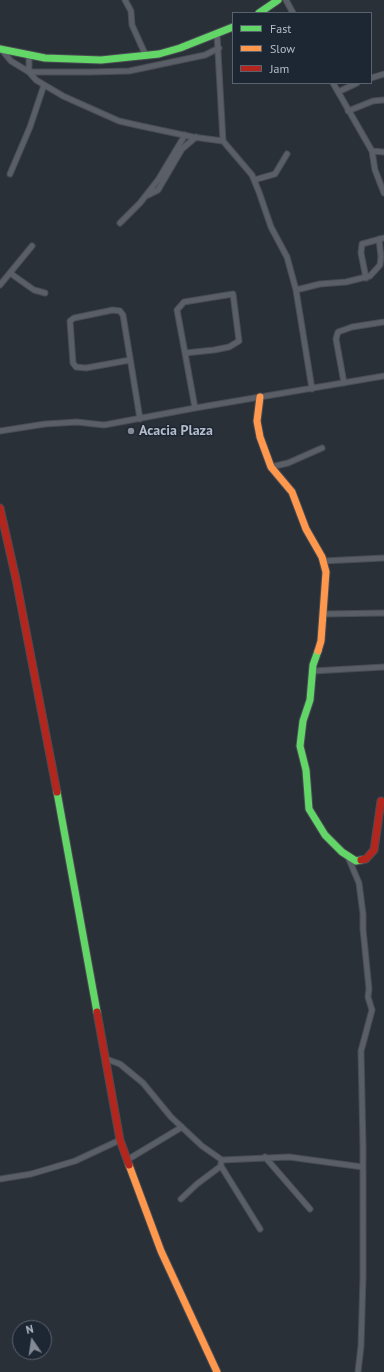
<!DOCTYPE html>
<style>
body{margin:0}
#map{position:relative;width:384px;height:1372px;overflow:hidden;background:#2a3038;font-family:"PT Sans",sans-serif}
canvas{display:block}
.legend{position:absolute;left:232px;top:12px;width:140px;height:72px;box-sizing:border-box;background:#1d2633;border:1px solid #59626f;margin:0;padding:5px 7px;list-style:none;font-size:12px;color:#b4bcc9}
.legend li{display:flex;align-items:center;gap:8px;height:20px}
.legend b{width:20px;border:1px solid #59626f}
.north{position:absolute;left:12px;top:1320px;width:40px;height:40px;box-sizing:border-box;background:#1d2633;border:1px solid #59626f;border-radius:50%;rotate:347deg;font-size:11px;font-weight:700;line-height:16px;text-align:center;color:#b4bcc9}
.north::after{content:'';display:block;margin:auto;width:14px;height:18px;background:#848b96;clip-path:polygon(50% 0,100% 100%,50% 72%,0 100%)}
</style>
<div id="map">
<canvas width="384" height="1372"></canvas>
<ul class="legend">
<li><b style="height:5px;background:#63d668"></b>Fast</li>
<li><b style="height:5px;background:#ff974d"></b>Slow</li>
<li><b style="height:5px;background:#b3261e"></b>Jam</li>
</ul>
<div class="north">N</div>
</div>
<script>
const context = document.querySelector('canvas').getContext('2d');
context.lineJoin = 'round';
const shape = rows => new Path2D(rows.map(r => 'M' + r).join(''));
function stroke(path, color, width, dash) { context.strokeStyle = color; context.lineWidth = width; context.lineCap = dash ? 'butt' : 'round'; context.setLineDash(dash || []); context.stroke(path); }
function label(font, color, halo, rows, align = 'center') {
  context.font = font + ' "PT Sans",sans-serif'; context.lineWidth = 3; context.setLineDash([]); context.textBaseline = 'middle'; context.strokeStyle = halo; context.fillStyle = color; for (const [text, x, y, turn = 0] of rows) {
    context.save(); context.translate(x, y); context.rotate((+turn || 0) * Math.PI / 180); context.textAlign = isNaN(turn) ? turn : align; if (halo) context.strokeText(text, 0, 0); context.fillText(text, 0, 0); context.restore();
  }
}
const street = shape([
 [125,0,131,11,132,25,146,56],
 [286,0,293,13],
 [217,34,223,141,252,175,259,192,271,227,287,257,296,290,312,389],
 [1,49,11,61,29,72,91,72,129,71,205,55,219,48],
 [29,55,29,72,36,80,63,96,101,113,119,121,141,126,193,137,223,141],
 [371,78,384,74],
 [333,83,372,151,375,170,384,193],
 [338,92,357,83],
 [348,111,373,101,384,100],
 [372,151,384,152],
 [10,174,30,127,44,85],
 [254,180,275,174,287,154],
 [148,195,158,190,182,149,196,137],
 [120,223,140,203,158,180,185,135],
 [10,273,34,290,45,293],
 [366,278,361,253,362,244,384,238],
 [0,285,32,246],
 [296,290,320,284,346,282,370,276,380,265,381,257,379,239],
 [185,353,214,350,229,347,239,341,233,294,184,302,177,310,185,353,195,408],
 [130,360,86,368,76,367,73,363,70,321,74,318,113,310,120,311,123,315,140,419],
 [344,383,336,339,338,332,352,327,384,322],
 [0,431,45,424,77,422,104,425,195,408,384,376],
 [271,467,288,463,322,448],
 [323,561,384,558],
 [323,614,384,613],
 [313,671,384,667],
 [348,857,359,883,363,914,363,929,369,989,368,997,372,1010,361,1051,363,1147,363,1277,361,1346,358,1372],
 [106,1059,120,1064,143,1083,171,1117,202,1146,222,1160,289,1157,363,1167],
 [265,1157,310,1209],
 [127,1160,182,1127],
 [221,1166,260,1229],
 [0,1179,31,1174,75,1161,120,1140],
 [181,1199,197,1184,221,1166,221,1163]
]);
const fast = shape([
 [259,13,278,0],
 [0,49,45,58,101,60,159,54,180,48,233,27],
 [318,651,313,665,310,700,303,721,300,746,306,770,309,809,325,835,342,852,356,861,361,860],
 [57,792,97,1012]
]);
const slow = shape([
 [260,397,257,421,260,437,271,467,292,492,306,529,322,557,326,572,321,641,318,651],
 [129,1165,161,1251,217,1372]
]);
const jam = shape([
 [0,508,16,579,57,792],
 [361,860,366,859,374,850,381,801],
 [97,1012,120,1140,129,1165]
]);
stroke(street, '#484c53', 7);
stroke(fast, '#484c53', 9);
stroke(slow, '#484c53', 9);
stroke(jam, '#484c53', 9);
stroke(street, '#5a5e66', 5);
stroke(fast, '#63d668', 7);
stroke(slow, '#ff974d', 7);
stroke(jam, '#b3261e', 7);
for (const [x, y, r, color] of [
 [131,431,4,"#848b96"]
]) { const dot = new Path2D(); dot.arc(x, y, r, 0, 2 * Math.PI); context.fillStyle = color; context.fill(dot); stroke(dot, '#1d2633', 1.5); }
label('bold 14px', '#b4bcc9', '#1d2633', [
 ["Acacia Plaza",139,431]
], 'left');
</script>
